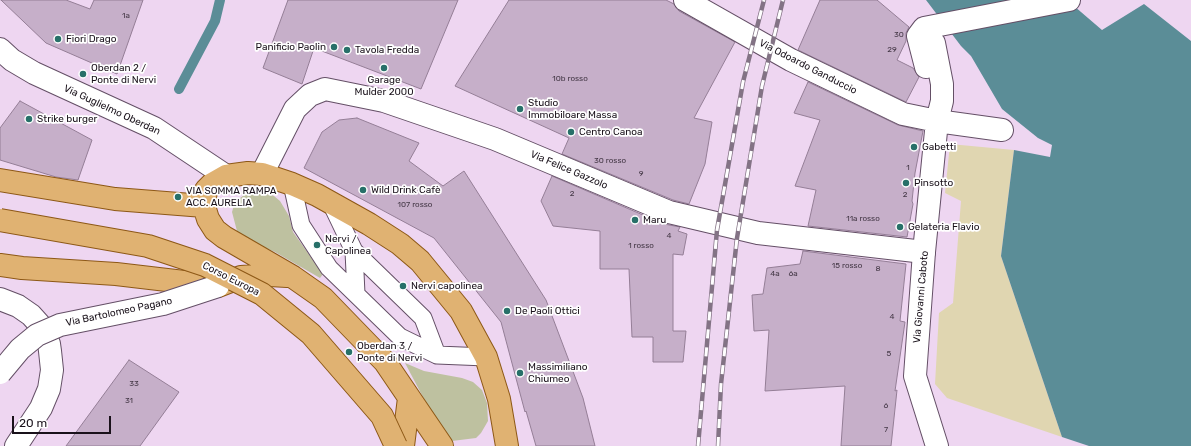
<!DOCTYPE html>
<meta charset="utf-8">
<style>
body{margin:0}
#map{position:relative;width:1191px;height:446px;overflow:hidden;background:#eed6f1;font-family:Rubik,sans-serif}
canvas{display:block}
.scale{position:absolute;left:12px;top:416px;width:99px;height:18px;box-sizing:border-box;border:2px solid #19111a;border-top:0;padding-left:5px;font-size:12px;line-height:14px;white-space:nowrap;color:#19111a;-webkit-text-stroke:3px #fff;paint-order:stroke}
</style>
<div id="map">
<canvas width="1191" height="446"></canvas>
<div class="scale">20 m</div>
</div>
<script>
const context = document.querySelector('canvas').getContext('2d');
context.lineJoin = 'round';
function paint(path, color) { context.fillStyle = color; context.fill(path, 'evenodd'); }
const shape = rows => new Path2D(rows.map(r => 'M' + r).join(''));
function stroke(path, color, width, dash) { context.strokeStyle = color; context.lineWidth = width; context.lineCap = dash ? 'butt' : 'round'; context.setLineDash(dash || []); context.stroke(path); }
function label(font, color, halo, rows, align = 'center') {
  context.font = font + ' Rubik,sans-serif'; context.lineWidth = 3.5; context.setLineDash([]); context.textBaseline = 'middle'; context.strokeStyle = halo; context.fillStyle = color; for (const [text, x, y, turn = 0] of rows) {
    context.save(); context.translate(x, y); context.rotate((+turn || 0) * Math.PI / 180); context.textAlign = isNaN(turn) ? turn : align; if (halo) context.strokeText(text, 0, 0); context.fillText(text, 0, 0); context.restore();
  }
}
paint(shape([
 [256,191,274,196,280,201,289,216,293,232,323,274,320,278,275,252,241,237,237,231,232,212,235,202,248,192],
 [405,363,424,371,462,378,473,382,482,390,487,403,488,421,481,433,476,438,452,441,443,435]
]), '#bec1a0');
paint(shape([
 [950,144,1014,150,1001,256,1062,437,947,398,935,384,939,313,953,303,961,201,945,193]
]), '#e0d6b1');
paint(shape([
 [926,0,1067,0,1102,30,1144,4,1191,41,1191,446,1089,446,1062,437,1001,256,1014,150,1050,157,1052,145,1038,138,1002,109,971,56,961,46]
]), '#5b8d97');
stroke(shape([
 [179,89,215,21,220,0]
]), '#5b8d97', 10);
const building = shape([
 [1,0,66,0,90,9,94,0,143,0,117,74,46,43,1,0],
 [288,0,458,0,421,89,314,48,302,84,263,68,288,0],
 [509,0,666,0,674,4,679,11,735,42,694,118,712,122,705,164,689,204,673,200,562,154,569,138,455,86,509,0],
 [820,0,877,0,909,27,906,33,906,41,897,60,913,68,919,77,906,102,798,50,820,0],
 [808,82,898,125,923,131,915,173,912,201,913,204,907,237,808,226,816,190,795,186,820,120,794,113,808,82],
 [20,101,92,140,78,180,56,177,0,160,0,128,20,101],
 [357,118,419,143,409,161,443,186,464,171,546,300,583,398,595,446,536,446,526,411,525,412,501,322,434,238,304,168,322,132,339,120,357,118],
 [552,176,664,224,680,227,678,231,687,234,683,255,673,254,673,331,686,331,683,362,653,362,653,337,632,337,629,269,600,269,600,231,553,226,541,201,552,176],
 [803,251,906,264,900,321,905,322,895,391,897,390,891,446,841,446,845,386,765,391,769,330,754,331,752,295,763,294,767,268,800,264,803,251],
 [129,360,179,392,140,446,66,446,129,360]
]);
paint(building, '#c6afc9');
stroke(building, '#947e96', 1);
const service = shape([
 [292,184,301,225,329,268,400,337,437,355,486,357],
 [331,203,354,251,423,318,437,355],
 [354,251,356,294]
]);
const pedestrian = shape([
 [685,0,791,60,903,114,937,121,1002,130],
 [934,43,942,84,942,101,937,121,924,252,915,376,937,446],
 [926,67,918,36,924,28,1069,0]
]);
const minor = shape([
 [262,174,295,109,310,95,325,89,384,101,495,139,669,212,758,233,924,252],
 [0,299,18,306,31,315,40,325,49,344,50,351,52,370,49,389,41,408,16,446]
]);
const tertiary = shape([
 [0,49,12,60,34,73,154,128,226,176]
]);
const primary = shape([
 [0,180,115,199,204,206],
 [0,265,22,268,116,274,218,286,241,277,270,275,287,276],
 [403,446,409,398],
 [442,446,385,362,323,298,293,277,224,237,215,230,208,219,204,206,206,190,212,184,226,176,248,173,262,174,292,184,317,195,369,224,400,244,420,261,461,311,486,357,499,399,507,446]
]);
stroke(service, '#644f66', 19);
stroke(pedestrian, '#644f66', 24);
stroke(minor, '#644f66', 24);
stroke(tertiary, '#644f66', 24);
stroke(primary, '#8d5816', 24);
stroke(service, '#fff', 17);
stroke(pedestrian, '#fff', 22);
stroke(minor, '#fff', 22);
stroke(tertiary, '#fff', 22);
stroke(primary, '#e0b272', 22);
const rail = shape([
 [698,446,717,230,743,82,764,0],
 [718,446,721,384,737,238,762,86,783,0]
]);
stroke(rail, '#837385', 4.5);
stroke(rail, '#fff', 3, [9]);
const minorBridge = shape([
 [0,373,20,349,37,335,60,325,163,304,218,286]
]);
const primaryBridge = shape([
 [0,220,148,246,205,265,262,294,311,334,382,416,396,446]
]);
stroke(minorBridge, '#644f66', 24, []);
stroke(primaryBridge, '#8d5816', 24, []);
stroke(minorBridge, '#fff', 22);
stroke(primaryBridge, '#e0b272', 22);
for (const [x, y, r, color] of [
 [58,39,4,"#277069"],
 [334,47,4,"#277069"],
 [347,50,4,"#277069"],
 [384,68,4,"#277069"],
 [83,74,4,"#277069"],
 [520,109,4,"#277069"],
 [29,119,4,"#277069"],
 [571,132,4,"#277069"],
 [914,147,4,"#277069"],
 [906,183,4,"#277069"],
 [363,190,4,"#277069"],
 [178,197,4,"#277069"],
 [635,220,4,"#277069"],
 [900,227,4,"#277069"],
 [317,245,4,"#277069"],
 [403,286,4,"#277069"],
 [507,311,4,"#277069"],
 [349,352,4,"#277069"],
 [520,373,4,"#277069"]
]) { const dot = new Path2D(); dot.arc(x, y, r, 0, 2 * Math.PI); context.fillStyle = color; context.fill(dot); stroke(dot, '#fff', 1.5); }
label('8px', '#443846', null, [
 ["1a",126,16],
 ["30",899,35],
 ["29",892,50],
 ["10b rosso",570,79],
 ["30 rosso",610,161],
 ["1",908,168],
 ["9",641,174],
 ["2",572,194],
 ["2",905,195],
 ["107 rosso",415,205],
 ["11a rosso",863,219],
 ["4",669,236],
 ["1 rosso",641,246],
 ["15 rosso",847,266],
 ["8",878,269],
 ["4a",775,274],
 ["6a",793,274],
 ["4",892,317],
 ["5",889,354],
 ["33",134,384],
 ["31",129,401],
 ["6",886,406],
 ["7",886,430]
]);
label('10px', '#19111a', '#fff', [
 ["Fiori Drago",66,39],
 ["Panificio Paolin",326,47,"right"],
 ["Tavola Fredda",355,50],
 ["Oberdan 2 /",91,68],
 ["Ponte di Nervi",91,80],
 ["Garage",384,80,"center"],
 ["Mulder 2000",384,92,"center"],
 ["Studio",528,103],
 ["Immobiloare Massa",528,115],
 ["Strike burger",37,119],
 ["Centro Canoa",579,132],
 ["Gabetti",922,147],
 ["Pinsotto",914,183],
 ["Wild Drink Cafè",371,190],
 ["VIA SOMMA RAMPA",186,191],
 ["ACC. AURELIA",186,203],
 ["Maru",643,220],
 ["Gelateria Flavio",908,227],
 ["Nervi /",325,239],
 ["Capolinea",325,251],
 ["Nervi capolinea",411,286],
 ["De Paoli Ottici",515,311],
 ["Oberdan 3 /",357,346],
 ["Ponte di Nervi",357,358],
 ["Massimiliano",528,367],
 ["Chiumeo",528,379]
], 'left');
label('10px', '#19111a', '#fff', [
 ["Via Odoardo Ganduccio",808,67,27],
 ["Via Guglielmo Oberdan",112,110,25],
 ["Via Felice Gazzolo",569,170,23],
 ["Corso Europa",231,279,27],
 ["Via Giovanni Caboto",921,297,-85],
 ["Via Bartolomeo Pagano",119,312,-12]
]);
</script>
